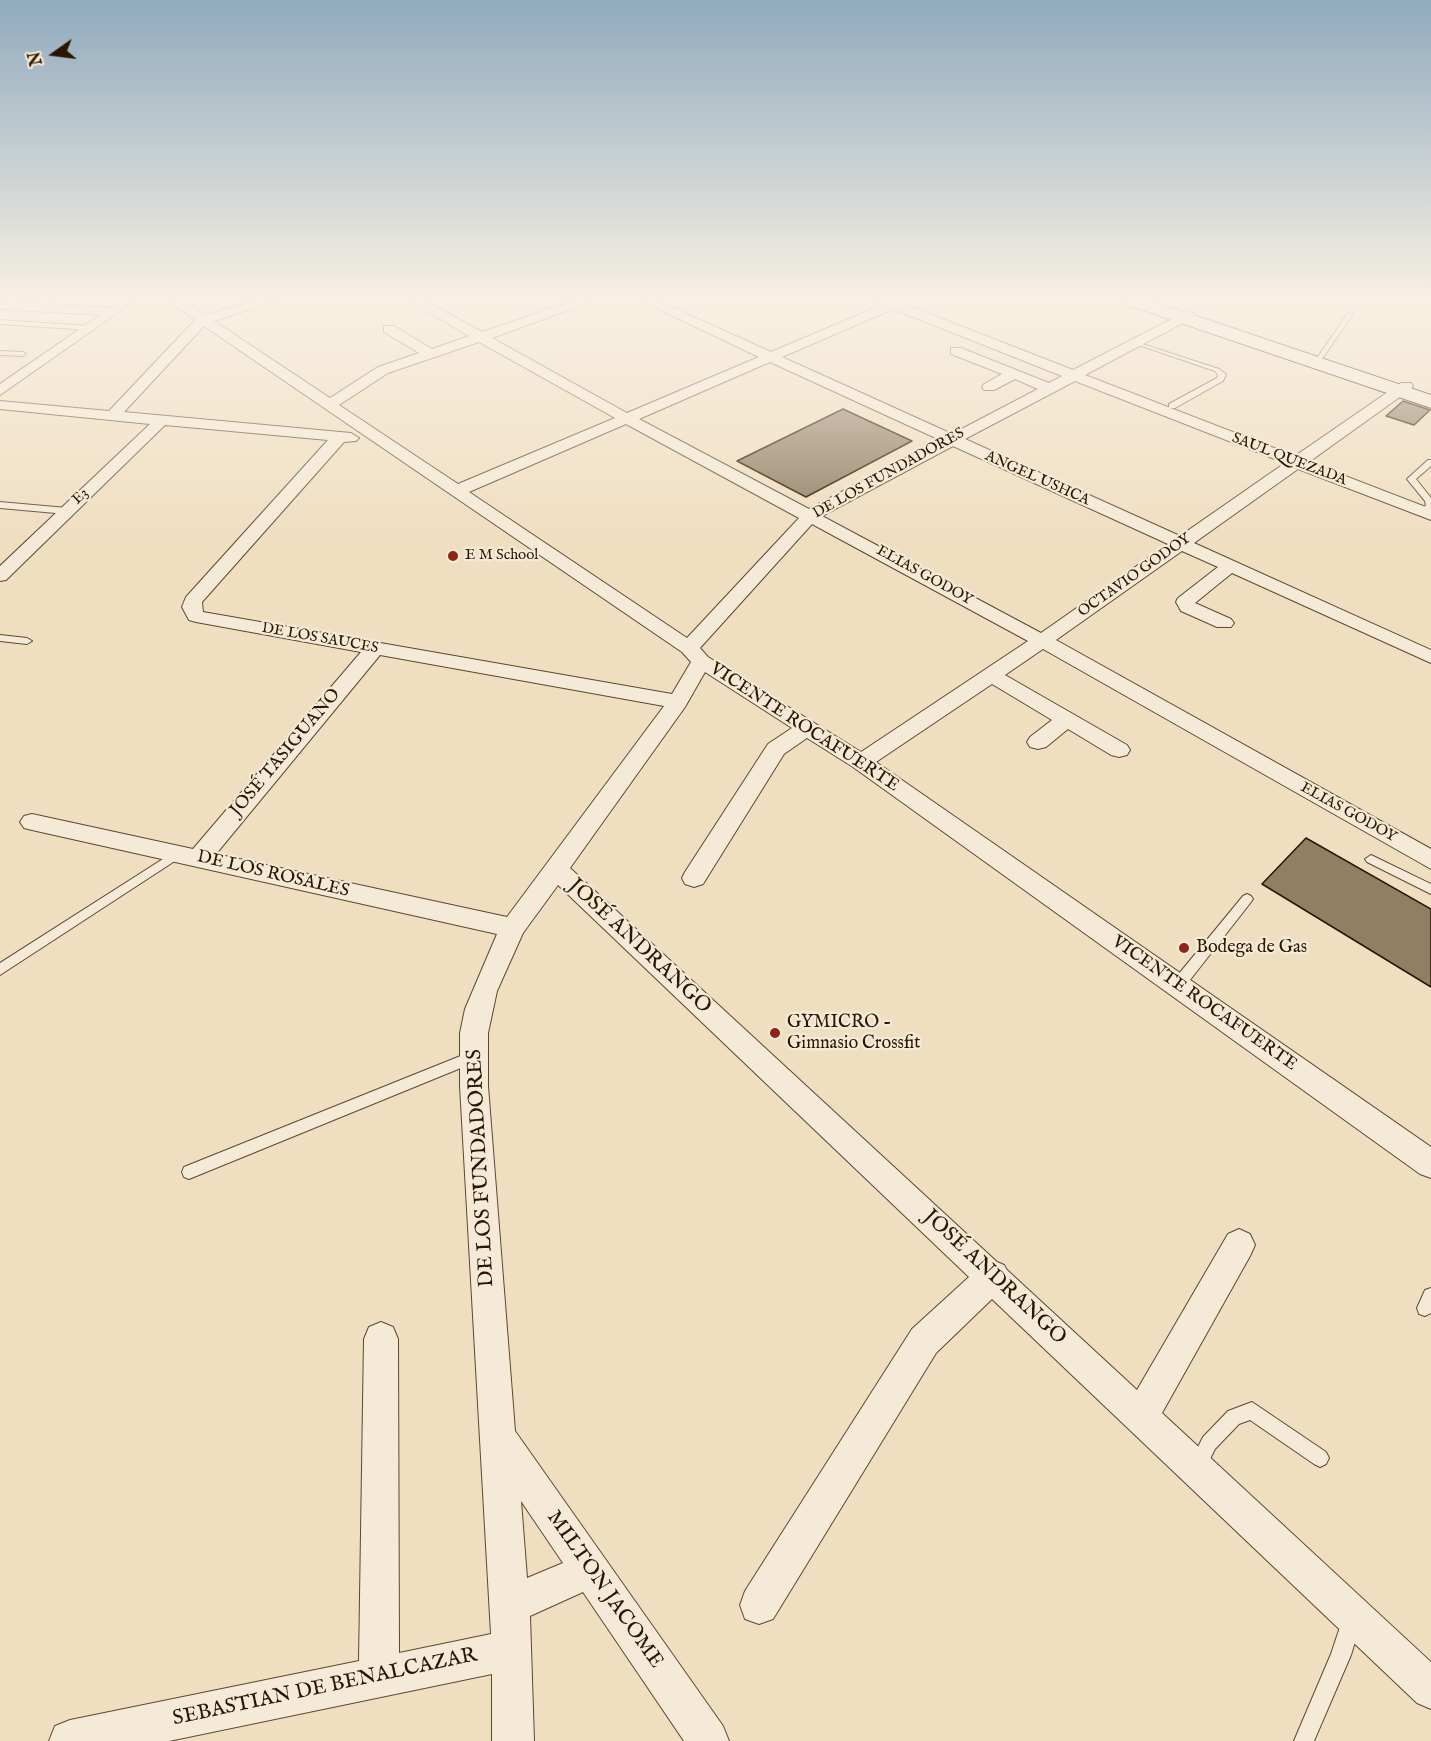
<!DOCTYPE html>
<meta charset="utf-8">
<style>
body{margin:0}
#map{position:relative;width:1431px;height:1741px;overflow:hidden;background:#f0dec1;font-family:"IM FELL English",serif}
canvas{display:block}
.north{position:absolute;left:24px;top:24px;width:60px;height:60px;-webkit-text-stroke:4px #f5ead7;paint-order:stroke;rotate:256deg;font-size:16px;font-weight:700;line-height:24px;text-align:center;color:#2b1600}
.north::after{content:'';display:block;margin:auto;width:21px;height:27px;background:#2b1600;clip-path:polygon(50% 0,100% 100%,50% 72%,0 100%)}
</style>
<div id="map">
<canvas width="1431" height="1741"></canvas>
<div class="north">N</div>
</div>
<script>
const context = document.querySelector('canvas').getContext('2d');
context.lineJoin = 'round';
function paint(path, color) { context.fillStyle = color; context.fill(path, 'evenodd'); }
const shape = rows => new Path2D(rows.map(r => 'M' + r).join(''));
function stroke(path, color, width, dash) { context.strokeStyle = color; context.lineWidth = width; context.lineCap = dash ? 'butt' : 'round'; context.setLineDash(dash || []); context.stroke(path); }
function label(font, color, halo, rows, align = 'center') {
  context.font = font + ' "IM FELL English",serif'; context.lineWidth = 4.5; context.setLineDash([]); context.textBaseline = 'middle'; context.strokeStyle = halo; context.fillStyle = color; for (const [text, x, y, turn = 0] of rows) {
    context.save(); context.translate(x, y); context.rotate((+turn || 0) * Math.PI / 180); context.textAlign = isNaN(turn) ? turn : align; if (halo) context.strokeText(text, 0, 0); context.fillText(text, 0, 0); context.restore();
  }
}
const building = shape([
 [1403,401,1430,410,1414,425,1386,416,1403,401],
 [843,409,912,441,806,497,737,461,843,409],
 [1306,838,1431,909,1431,987,1262,884,1306,838]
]);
paint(building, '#917e64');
stroke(building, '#2b1600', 1.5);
const lane = shape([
 [1348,313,1353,314,1322,359,1318,359,1317,358,1348,313],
 [0,320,90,326,93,328,90,330,0,324,0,320],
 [1133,341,1219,369,1226,374,1223,381,1175,408,1169,408,1169,404,1217,378,1218,375,1215,371,1133,343,1133,341],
 [0,351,23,352,26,354,23,356,0,355,0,351],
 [1428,460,1431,460,1431,466,1416,479,1431,498,1431,509,1423,515,1419,512,1426,505,1425,501,1407,479,1428,460],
 [0,502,67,508,71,511,67,514,0,508,0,502],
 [0,635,27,638,32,641,27,644,0,641,0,635],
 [177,850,181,851,183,854,181,857,0,975,0,963,177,850],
 [1371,855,1431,884,1431,894,1367,862,1365,859,1371,855],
 [1247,894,1251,896,1253,899,1251,902,1183,989,1178,990,1173,989,1171,985,1173,981,1243,896,1247,894],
 [473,1051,478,1053,480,1057,478,1061,189,1179,184,1177,182,1172,184,1167,473,1051],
 [1431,1288,1431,1313,1425,1316,1419,1314,1417,1308,1425,1290,1431,1288],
 [1252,1402,1326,1452,1329,1458,1326,1464,1320,1467,1314,1464,1250,1420,1239,1424,1215,1449,1203,1473,1197,1476,1191,1473,1188,1467,1203,1437,1228,1411,1252,1402],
 [1351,1612,1358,1615,1361,1622,1351,1655,1314,1741,1294,1741,1331,1654,1344,1615,1351,1612]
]);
const street = shape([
 [40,299,55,299,50,304,110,308,122,299,137,299,0,395,0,384,100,315,0,309,0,301,35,303,40,299],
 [167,299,182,299,205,315,260,299,281,299,214,321,330,398,378,367,419,353,384,332,384,326,394,326,432,349,469,336,406,299,422,299,482,332,579,299,599,299,492,338,627,413,759,357,637,299,654,299,771,352,882,305,873,299,904,299,904,304,1073,370,1189,310,1195,314,1194,317,1085,375,1295,456,1401,383,1411,383,1413,386,1411,389,1309,462,1431,509,1431,520,1298,469,1194,543,1431,650,1431,663,1232,573,1195,603,1231,619,1234,623,1231,627,1217,627,1181,611,1176,602,1178,598,1218,567,1182,551,1056,640,1431,849,1431,869,1043,649,1005,675,1127,745,1130,750,1127,755,1119,757,1111,755,1068,729,1046,747,1038,749,1030,747,1027,742,1030,737,1052,720,992,684,876,762,1431,1147,1431,1178,1420,1174,853,767,807,738,784,754,703,884,694,887,685,884,682,878,685,872,768,744,792,728,705,672,685,707,570,868,997,1262,1004,1265,1007,1270,1137,1390,1228,1234,1239,1229,1250,1234,1255,1245,1250,1256,1162,1413,1431,1662,1431,1709,1417,1703,992,1299,936,1353,773,1619,759,1624,745,1619,740,1605,745,1591,912,1329,969,1277,558,885,523,933,497,991,488,1033,488,1086,515,1431,723,1726,729,1741,684,1741,583,1592,530,1616,534,1741,492,1741,492,1674,169,1741,49,1741,55,1726,70,1720,359,1661,364,1339,369,1327,381,1322,393,1327,398,1339,399,1653,491,1634,460,1086,460,1033,465,1009,497,934,32,830,24,828,20,822,24,816,32,814,193,849,361,652,196,622,189,620,182,607,186,597,328,440,165,425,6,580,0,581,0,566,150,424,0,409,0,401,109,411,195,320,167,299],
 [893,309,1062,376,1049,383,961,348,951,348,951,354,1002,374,984,384,982,387,984,390,994,390,1015,379,1038,389,952,434,782,357,893,309],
 [204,326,682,652,691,662,672,694,203,612,202,602,344,442,356,441,359,438,351,433,124,412,204,326],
 [479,342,615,418,458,484,339,405,388,373,479,342],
 [770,362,940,440,809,509,639,419,770,362],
 [1075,381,1285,463,1180,536,965,439,1075,381],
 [626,424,799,518,687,638,469,492,626,424],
 [953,446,1168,544,1041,633,822,516,953,446],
 [812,524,1028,641,861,752,708,657,700,648,812,524],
 [380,655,664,706,507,917,216,854,380,655],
 [521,1501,563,1563,527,1578,521,1501]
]);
const secondary = shape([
 [1120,299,1146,299,1431,395,1431,408,1122,303,1120,299]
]);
stroke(lane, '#5c4830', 2);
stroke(street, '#5c4830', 2);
stroke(secondary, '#2b1600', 2);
paint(lane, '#f5ead7');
paint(street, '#f5ead7');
paint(secondary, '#f5ead7');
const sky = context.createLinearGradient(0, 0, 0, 543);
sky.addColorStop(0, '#90aabe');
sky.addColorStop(0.55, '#f8f0e3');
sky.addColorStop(1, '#f8f0e300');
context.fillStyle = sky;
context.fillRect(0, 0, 1431, 543);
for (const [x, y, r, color] of [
 [453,556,6,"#8f2418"],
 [1184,948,6,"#8f2418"],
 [775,1033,6,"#8f2418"]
]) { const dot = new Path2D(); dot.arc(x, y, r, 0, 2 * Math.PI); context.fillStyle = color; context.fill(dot); stroke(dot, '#f5ead7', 2); }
label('15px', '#2b1600', '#f5ead7', [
 ["SAUL QUEZADA",1289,460,21],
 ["DE LOS FUNDADORES",889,474,-29],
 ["ANGEL USHCA",1037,479,24],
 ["E3",81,497,-44],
 ["ELIAS GODOY",924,576,29],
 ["OCTAVIO GODOY",1135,576,-35],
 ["DE LOS SAUCES",320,639,10],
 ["ELIAS GODOY",1348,813,29]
]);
label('15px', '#2b1600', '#f5ead7', [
 ["E M School",465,556]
], 'left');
label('18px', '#2b1600', '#f5ead7', [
 ["VICENTE ROCAFUERTE",804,728,33],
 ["JOSÉ TASIGUANO",286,753,-50],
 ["DE LOS ROSALES",273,875,13],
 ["VICENTE ROCAFUERTE",1204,1004,35]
]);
label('18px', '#2b1600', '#f5ead7', [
 ["Bodega de Gas",1196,948],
 ["GYMICRO -",787,1023],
 ["Gimnasio Crossfit",787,1044]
], 'left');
label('21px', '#2b1600', '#f5ead7', [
 ["JOSÉ ANDRANGO",639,947,43],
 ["DE LOS FUNDADORES",482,1168,-93],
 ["JOSÉ ANDRANGO",994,1278,43],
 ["MILTON JACOME",604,1590,55],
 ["SEBASTIAN DE BENALCAZAR",325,1688,-12]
]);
</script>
